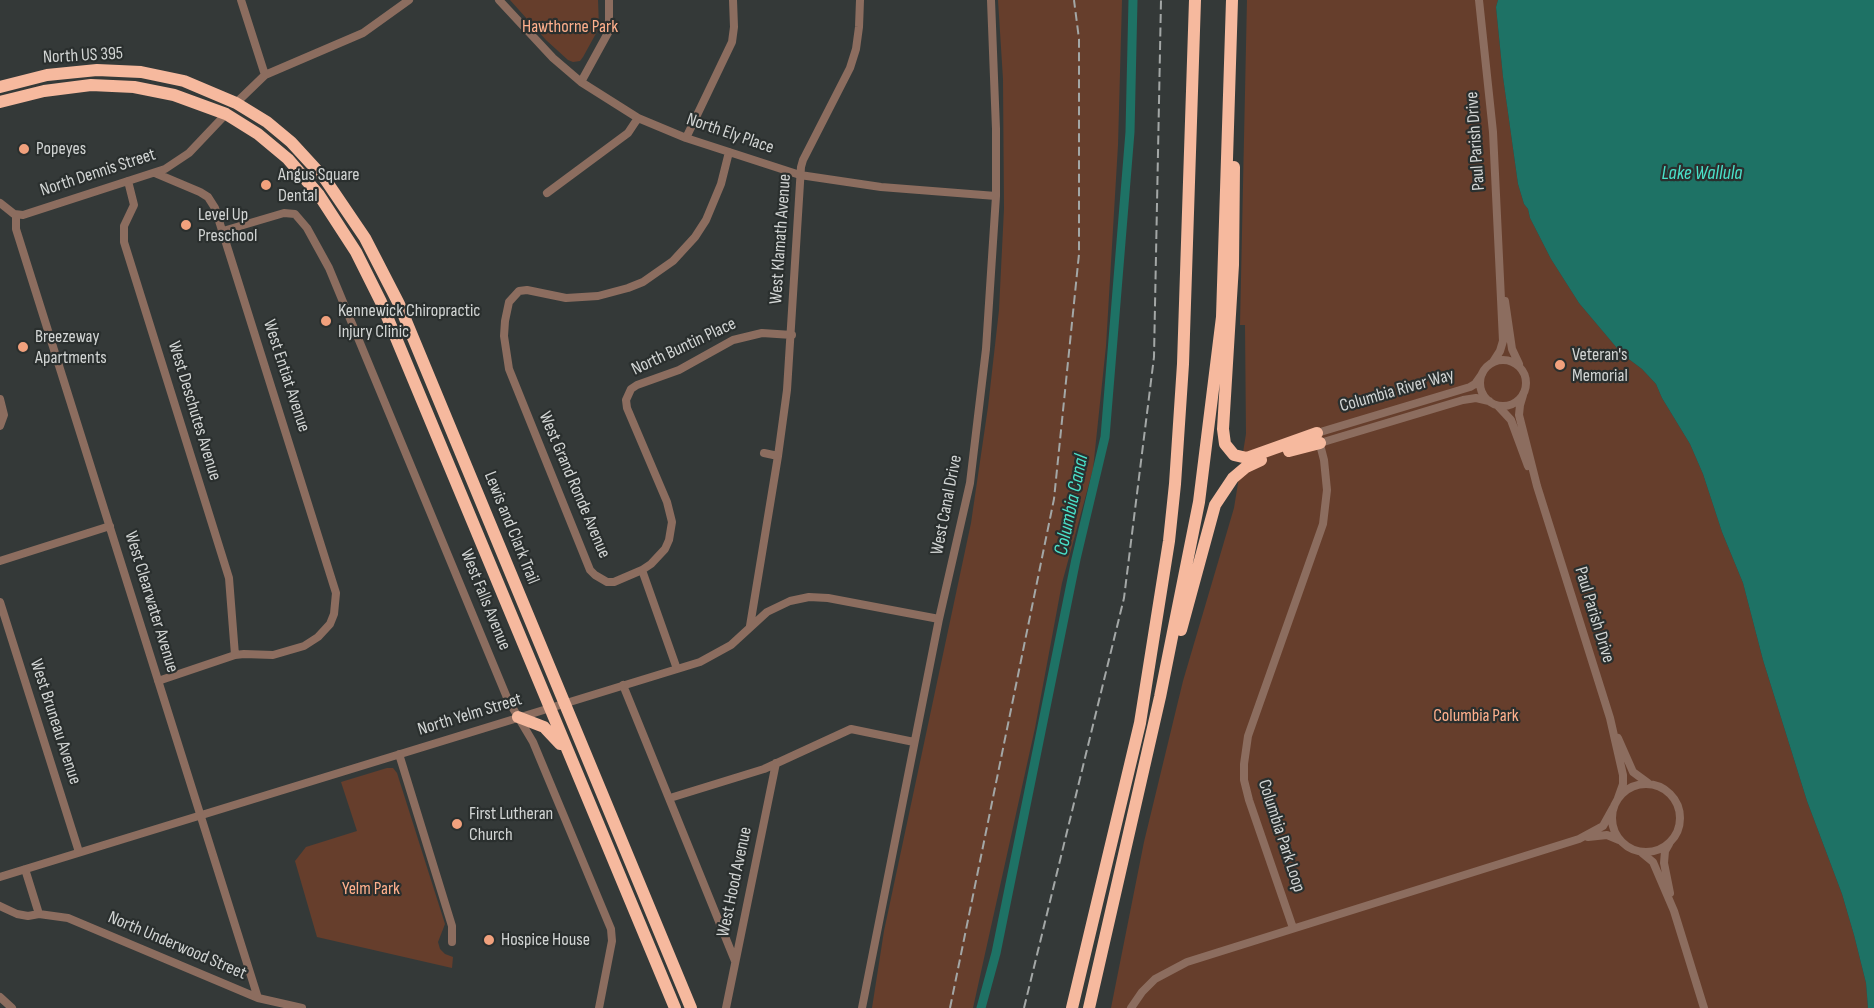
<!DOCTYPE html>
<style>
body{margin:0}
canvas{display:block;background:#343938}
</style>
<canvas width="1874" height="1008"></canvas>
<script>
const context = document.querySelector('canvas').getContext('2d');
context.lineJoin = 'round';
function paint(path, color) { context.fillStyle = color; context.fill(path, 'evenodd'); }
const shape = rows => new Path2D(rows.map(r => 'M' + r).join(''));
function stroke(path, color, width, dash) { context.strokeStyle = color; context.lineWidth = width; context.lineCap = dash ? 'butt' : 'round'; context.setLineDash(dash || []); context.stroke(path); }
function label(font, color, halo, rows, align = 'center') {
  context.font = font + ' "Sofia Sans Condensed",sans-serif'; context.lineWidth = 4.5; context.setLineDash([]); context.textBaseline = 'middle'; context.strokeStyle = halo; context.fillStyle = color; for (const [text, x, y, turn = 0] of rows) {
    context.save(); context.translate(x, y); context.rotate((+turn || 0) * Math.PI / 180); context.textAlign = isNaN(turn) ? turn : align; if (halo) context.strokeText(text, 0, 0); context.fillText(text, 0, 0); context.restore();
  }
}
paint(shape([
 [510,0,598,0,599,28,583,57,580,61,573,62,568,60,546,40],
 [998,0,1122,0,1118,145,1106,346,1093,469,1062,583,1035,728,973,1008,872,1008,884,931,971,523,988,407,999,310,1004,209,1003,79],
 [1247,0,1498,0,1496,7,1503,77,1518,184,1524,204,1528,209,1530,218,1551,259,1579,303,1622,354,1642,369,1656,384,1662,398,1690,444,1703,474,1722,532,1743,583,1763,660,1807,801,1842,894,1854,935,1866,983,1868,1008,1111,1008,1144,842,1183,681,1234,508,1246,434,1245,325,1240,325],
 [387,768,393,768,397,773,445,924,438,942,440,949,445,954,453,957,452,968,317,937,295,861,306,847,357,831,341,782]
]), '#663e2c');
paint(shape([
 [1498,0,1874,0,1874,1008,1868,1008,1866,983,1854,935,1842,894,1807,801,1763,660,1743,583,1722,532,1703,474,1690,444,1662,398,1656,384,1642,369,1622,354,1579,303,1551,259,1530,218,1528,209,1524,204,1518,184,1503,77,1496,7]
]), '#1e7265');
stroke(shape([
 [981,1008,996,953,1076,559,1105,437,1130,132,1133,0]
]), '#1e7265', 9);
stroke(shape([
 [241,0,265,75],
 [499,0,553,58,581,82,638,118,686,138,800,175,881,187,996,196],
 [1479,0,1493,132,1503,341,1500,351,1493,362],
 [581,82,609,31,609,0],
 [236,103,265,75,363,33,409,0],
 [686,138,732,42,734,27,733,0],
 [155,173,200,192,208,197,215,208,336,593,334,614,330,624,318,637,304,646,273,655,244,654,235,655,158,681],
 [128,181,134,205,124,226,124,242,229,578,235,655],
 [547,193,628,133,638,118],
 [0,203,14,214,23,215,165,169,189,153,226,114],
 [16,215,16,229,258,998],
 [223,231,284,213,295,214,307,228,329,268,508,700,533,742,611,929,612,941,599,1008],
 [1505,301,1512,349,1519,364],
 '1480 383a23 23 0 1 1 46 0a23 23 0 1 1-46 0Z',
 [1523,395,1520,405,1519,415,1537,486,1610,718,1623,775,1623,784,1618,798],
 [0,399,4,415,0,426],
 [1498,406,1511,420,1528,466],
 [1320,443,1463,400,1476,398,1489,401],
 [764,453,778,456],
 [0,561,110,526],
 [642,570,651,564,665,549,669,540,672,522,667,502,627,408,626,400,631,389,637,385,679,370,733,340,762,333,792,335],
 [0,602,79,852],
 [750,626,778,456,787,390,801,167,803,160,850,68,856,49,859,27,860,0],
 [677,669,642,570,614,582,607,582,595,575,590,570,509,369,504,336,505,321,509,302,519,291,527,290,566,298,598,296,628,288,643,282,673,261,695,237,706,220,721,184,729,152],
 [623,685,735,961],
 [1618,738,1633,772,1648,783],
 [399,754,452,926,452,942],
 '1612 818a34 34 0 1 1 68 0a34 34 0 1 1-68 0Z',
 [670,798,764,769,851,729,914,742],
 [1588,837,1607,835,1619,840],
 [1669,844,1665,851,1664,863,1670,893],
 [1642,853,1653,862,1674,911,1704,1008],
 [25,869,39,914],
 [0,877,700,662,731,645,767,612,790,601,809,597,828,598,939,619],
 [0,906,17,914,28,916,39,914,68,918,258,998,302,1008],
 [1293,928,1249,800,1244,780,1244,764,1248,736,1323,524,1327,490,1324,460,1317,433,1470,387,1475,384,1482,374],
 [0,997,12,1008],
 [726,1008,776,763],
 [862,1008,939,619,970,483,986,349,996,196,996,129,991,0],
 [1131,1008,1142,992,1155,979,1187,962,1579,839,1603,826,1613,808]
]), '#8c6d5f', 8);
stroke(shape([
 [0,87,47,75,97,70,141,72,184,81,236,103,267,122,291,142,325,179,365,238,399,304,691,1008],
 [0,102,44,91,91,85,134,87,174,95,226,114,258,134,288,159,319,195,356,252,381,302,675,1008],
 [1234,167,1233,265,1223,429,1225,444,1234,455,1247,458,1317,433],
 [1289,451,1320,443],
 [1181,630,1215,505,1233,478,1246,467,1261,460],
 [518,717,544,727,560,744],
 [1072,1008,1140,723,1169,541,1175,484,1183,364,1195,0],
 [1089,1008,1160,697,1199,502,1222,317,1232,0]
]), '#f6b99e', 12);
stroke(shape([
 [950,1008,1054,499,1079,254,1079,39,1074,0],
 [1024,1008,1124,598,1154,357,1161,0]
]), '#a3a7a6', 2, [9, 4.5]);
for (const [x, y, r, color] of [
 [24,149,6,"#f1a17d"],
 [266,185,6,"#f1a17d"],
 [186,225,6,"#f1a17d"],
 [326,321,6,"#f1a17d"],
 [23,347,6,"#f1a17d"],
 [1560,365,6,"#f1a17d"],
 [457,824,6,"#f1a17d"],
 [489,940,6,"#f1a17d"]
]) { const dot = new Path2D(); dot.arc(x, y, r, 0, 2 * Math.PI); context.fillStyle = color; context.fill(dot); stroke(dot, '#2a2f2e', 2); }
label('18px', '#ffb08d', '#2a2f2e', [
 ["Hawthorne Park",570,27],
 ["Columbia Park",1476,716],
 ["Yelm Park",371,889]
]);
label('18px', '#d2d5d4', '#2a2f2e', [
 ["North US 395",83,56,-3],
 ["North Ely Place",730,134,19],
 ["Paul Parish Drive",1476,141,-94],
 ["North Dennis Street",98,173,-18],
 ["West Klamath Avenue",781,239,-86],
 ["North Buntin Place",684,347,-25],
 ["West Entiat Avenue",286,376,72],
 ["Columbia River Way",1397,391,-16],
 ["West Deschutes Avenue",194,411,73],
 ["West Grand Ronde Avenue",574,485,67],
 ["West Canal Drive",947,505,-79],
 ["Lewis and Clark Trail",511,528,68],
 ["West Falls Avenue",485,600,68],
 ["West Clearwater Avenue",151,602,73],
 ["Paul Parish Drive",1594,615,73],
 ["North Yelm Street",470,715,-17],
 ["West Bruneau Avenue",55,722,72],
 ["Columbia Park Loop",1281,836,72],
 ["West Hood Avenue",735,882,-78],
 ["North Underwood Street",177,946,23]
]);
label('18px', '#d2d5d4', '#2a2f2e', [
 ["Popeyes",36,149],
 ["Angus Square",278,175],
 ["Dental",278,196],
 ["Level Up",198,215],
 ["Preschool",198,236],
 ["Kennewick Chiropractic",338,311],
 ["Injury Clinic",338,332],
 ["Breezeway",35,337],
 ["Apartments",35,358],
 ["Veteran's",1572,355],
 ["Memorial",1572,376],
 ["First Lutheran",469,814],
 ["Church",469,835],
 ["Hospice House",501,940]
], 'left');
label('italic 20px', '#4ae1c9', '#2a2f2e', [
 ["Lake Wallula",1702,174],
 ["Columbia Canal",1072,505,-78]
]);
</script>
